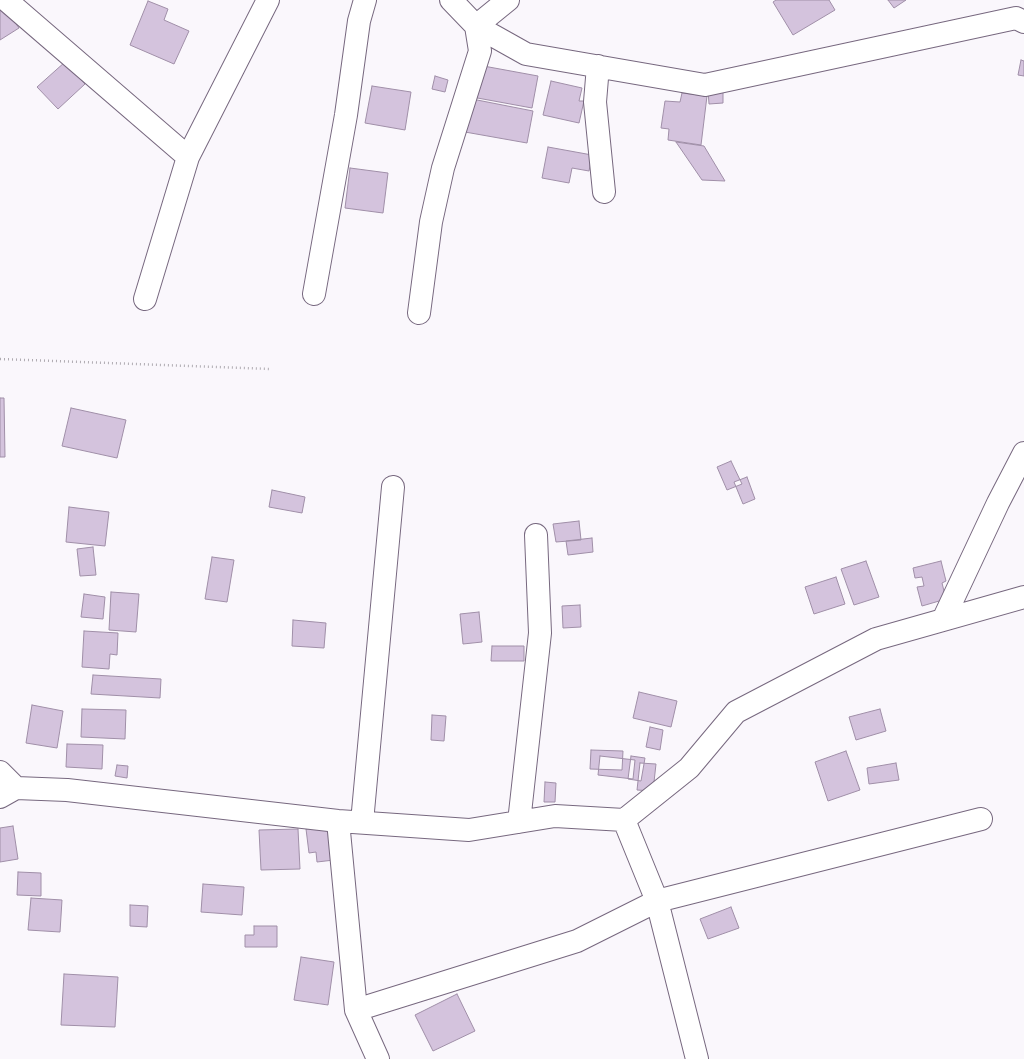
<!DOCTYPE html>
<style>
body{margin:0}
canvas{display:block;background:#faf7fc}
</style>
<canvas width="1024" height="1059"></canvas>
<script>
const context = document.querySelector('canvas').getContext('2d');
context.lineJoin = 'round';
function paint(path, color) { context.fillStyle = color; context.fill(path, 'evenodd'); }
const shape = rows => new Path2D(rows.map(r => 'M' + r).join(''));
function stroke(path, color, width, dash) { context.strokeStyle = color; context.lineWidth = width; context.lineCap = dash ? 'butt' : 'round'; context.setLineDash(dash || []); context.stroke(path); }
const building = shape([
 [776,0,829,0,835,10,793,35,773,2,776,0],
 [888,0,906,0,894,8,888,0],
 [0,1,19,28,0,40,0,1],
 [148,1,168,9,164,20,189,31,174,64,130,45,148,1],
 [1021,60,1024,61,1024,76,1018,75,1021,60],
 [65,62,85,84,58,109,37,87,65,62],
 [478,65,538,76,532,108,472,97,478,65],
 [435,76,448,80,445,92,432,89,435,76],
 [551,81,582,88,579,101,584,101,579,123,543,115,551,81],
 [372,86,411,92,405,130,365,123,372,86],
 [723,89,723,103,709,104,708,90,723,89],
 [682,93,707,96,701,145,668,140,669,129,661,128,665,101,680,102,682,93],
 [472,99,533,111,527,143,465,132,472,99],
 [676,142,704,146,725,181,702,180,676,142],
 [548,147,592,155,589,171,572,168,569,183,542,178,548,147],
 [350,168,388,173,383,213,345,208,350,168],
 [0,398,4,398,5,457,0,457,0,398],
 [71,408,126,420,117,458,62,446,71,408],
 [731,461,742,484,727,490,717,467,731,461],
 [747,477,755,499,743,504,734,482,747,477],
 [272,490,305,497,302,513,269,507,272,490],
 [69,507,109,512,105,546,66,542,69,507],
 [579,521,581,540,556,542,553,524,579,521],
 [592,538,593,552,568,555,566,541,592,538],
 [93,547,96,575,80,576,77,549,93,547],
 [212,557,234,560,227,602,205,599,212,557],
 [866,561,879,597,854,605,841,569,866,561],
 [941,561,946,581,942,583,946,599,922,606,917,587,924,586,922,577,915,578,913,568,941,561],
 [836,577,845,604,814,614,805,587,836,577],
 [111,592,139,594,136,632,109,630,111,592],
 [84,594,105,597,103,619,81,617,84,594],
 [580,605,581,627,563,628,562,606,580,605],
 [479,612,482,642,463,644,460,614,479,612],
 [293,620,326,623,324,648,292,646,293,620],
 [84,631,118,633,117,655,110,654,109,669,82,667,84,631],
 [492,646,524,646,524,661,491,661,492,646],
 [93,675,161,679,160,698,91,694,93,675],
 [639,692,677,701,671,727,633,718,639,692],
 [32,705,63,711,57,748,26,743,32,705],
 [82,709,126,710,125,739,81,737,82,709],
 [880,709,886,731,856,740,849,717,880,709],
 [432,715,446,716,444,741,431,740,432,715],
 [650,727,663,730,660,750,646,747,650,727],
 [67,744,103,745,102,769,66,767,67,744],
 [591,750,623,751,622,770,590,769,591,750],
 [846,751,860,790,828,801,815,762,846,751],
 [600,756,635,760,633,779,598,775,600,756],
 [631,756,645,758,641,781,628,779,631,756],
 [640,763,656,764,653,791,637,790,640,763],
 [896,763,899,780,869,784,867,768,896,763],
 [117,765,128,766,127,778,115,776,117,765],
 [545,782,556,783,555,802,544,802,545,782],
 [13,826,18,859,0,862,0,828,13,826],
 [331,826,334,860,317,862,316,852,309,853,306,829,331,826],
 [298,829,300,869,261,870,259,830,298,829],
 [18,872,41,873,41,896,17,895,18,872],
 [203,884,244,887,242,915,201,912,203,884],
 [31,898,62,900,60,932,28,930,31,898],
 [130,905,148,906,147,927,130,926,130,905],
 [731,907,739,928,708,939,700,919,731,907],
 [254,926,277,926,277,947,245,947,245,935,254,935,254,926],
 [301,957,334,962,328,1005,294,1000,301,957],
 [64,974,118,977,115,1027,61,1025,64,974],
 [457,994,475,1031,433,1051,415,1015,457,994]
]);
paint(building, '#d4c3dd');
stroke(building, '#a08fa8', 1);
const minor = shape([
 [6,0,188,157,268,0],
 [451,0,476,26,526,54,705,85,1016,18,1024,22],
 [598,66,595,102,604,192],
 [314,294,346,115,359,21,365,0],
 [145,299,188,157],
 [419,313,431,222,443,168,480,51,476,26,508,0],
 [943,620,998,503,1024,453],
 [0,772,16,788],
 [0,797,16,788,67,790,338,821,469,830,555,816,624,820,657,901,577,941,356,1010,378,1059],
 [624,820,689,768,736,712,876,639,1024,597],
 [338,821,356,1010],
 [362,822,393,487],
 [519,822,540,633,536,535],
 [697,1059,657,901,981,819]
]);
stroke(minor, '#77687f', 24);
stroke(shape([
 [0,359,271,369]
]), '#afabb1', 2.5, [1, 3]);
stroke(minor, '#fff', 22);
</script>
